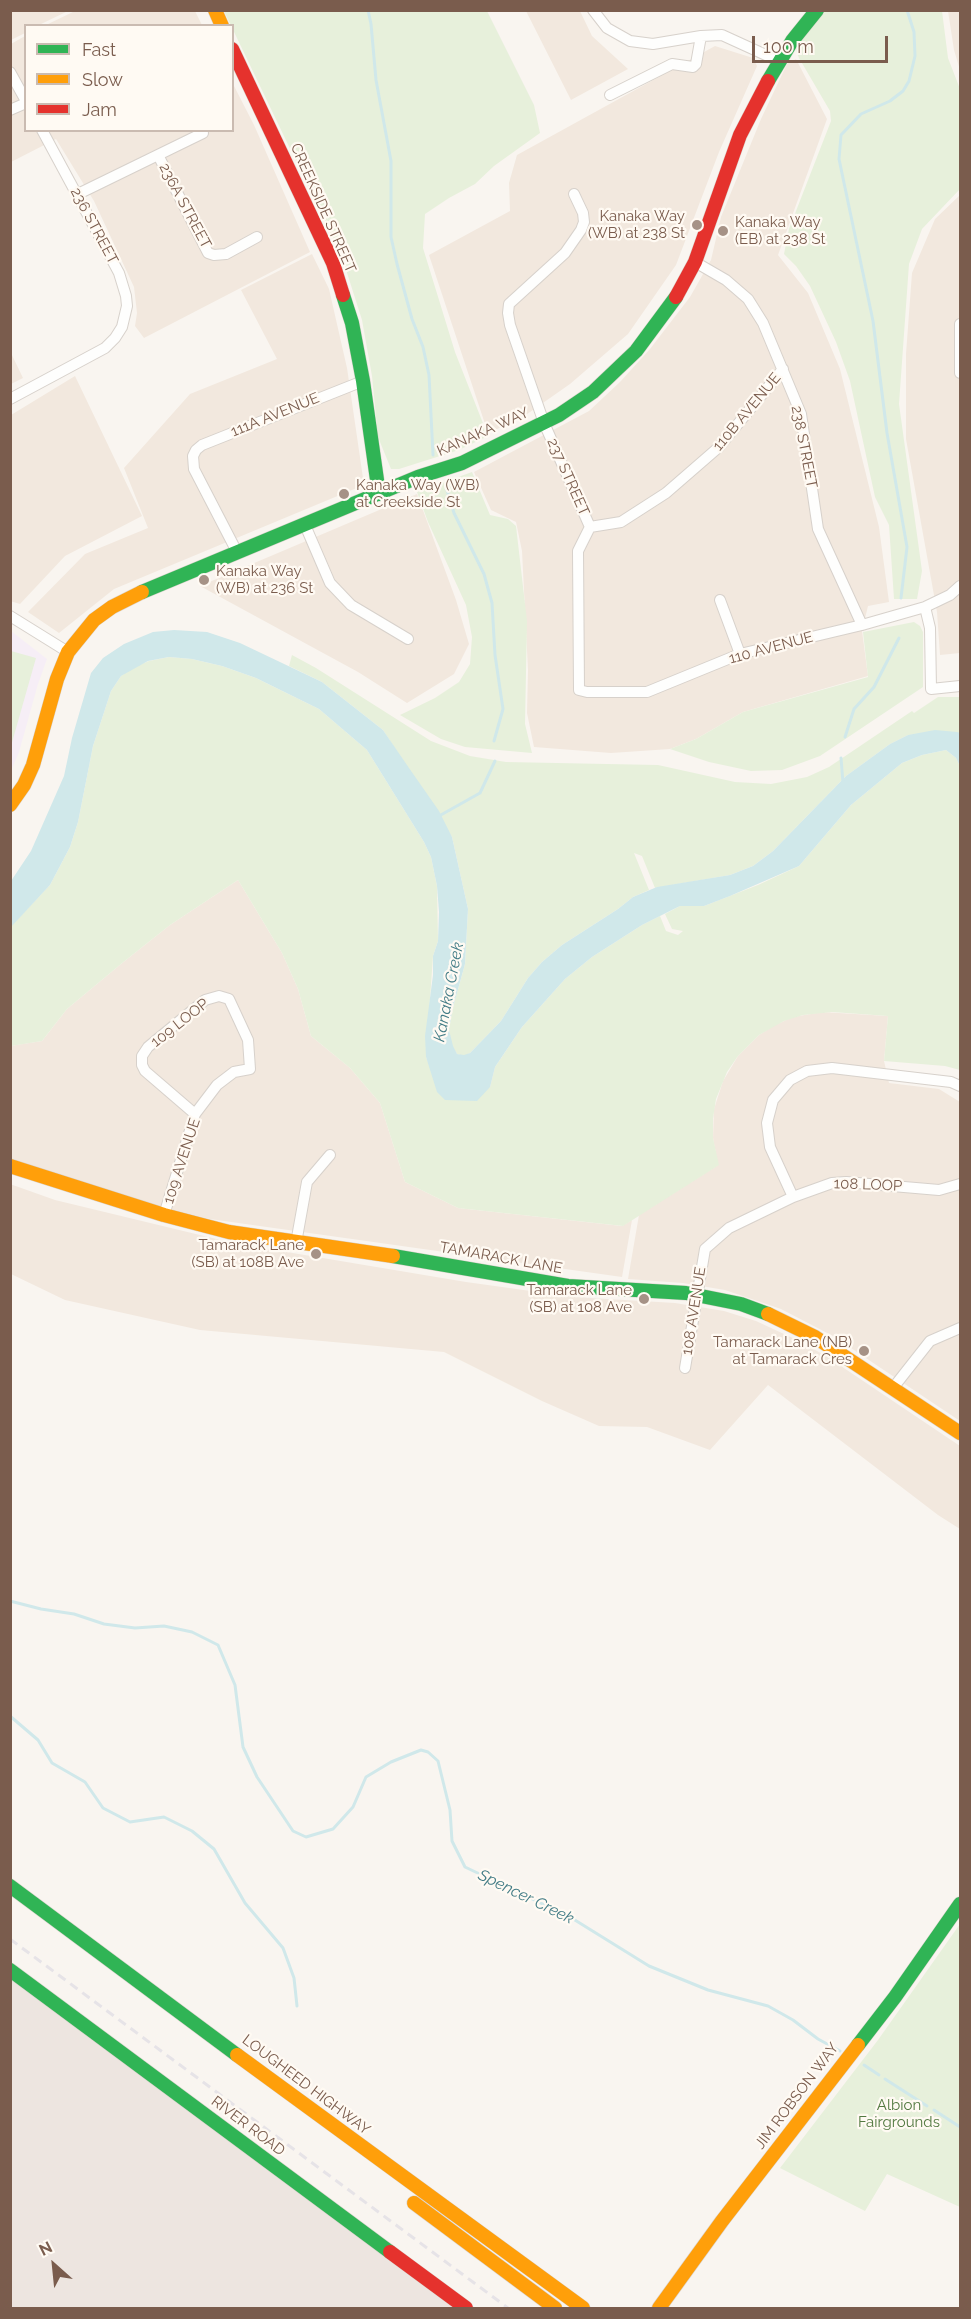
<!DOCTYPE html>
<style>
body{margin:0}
#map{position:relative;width:971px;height:2319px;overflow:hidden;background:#f9f5f0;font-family:Raleway,sans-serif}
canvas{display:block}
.frame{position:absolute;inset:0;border:12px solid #7a5c4d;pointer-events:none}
.legend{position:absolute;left:24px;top:24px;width:210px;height:108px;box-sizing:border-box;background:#fffaf3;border:2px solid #cabbb1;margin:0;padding:8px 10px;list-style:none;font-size:18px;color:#7a5c4d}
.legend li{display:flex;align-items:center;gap:12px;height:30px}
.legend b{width:30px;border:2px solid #cabbb1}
.north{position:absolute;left:24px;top:2235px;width:60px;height:60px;-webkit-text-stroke:4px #fffaf3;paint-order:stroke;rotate:333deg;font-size:16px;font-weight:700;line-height:24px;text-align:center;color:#7a5c4d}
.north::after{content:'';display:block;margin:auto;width:21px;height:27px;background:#7a5c4d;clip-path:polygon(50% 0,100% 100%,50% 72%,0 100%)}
.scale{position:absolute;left:752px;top:36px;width:136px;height:27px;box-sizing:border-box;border:3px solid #7a5c4d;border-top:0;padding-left:8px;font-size:18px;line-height:21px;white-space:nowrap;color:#7a5c4d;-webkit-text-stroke:4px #fffaf3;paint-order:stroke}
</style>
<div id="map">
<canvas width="971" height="2319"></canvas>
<div class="frame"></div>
<ul class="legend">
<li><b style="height:8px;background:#30b455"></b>Fast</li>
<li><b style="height:8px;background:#ff9f0a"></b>Slow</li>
<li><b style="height:8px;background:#e5322d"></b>Jam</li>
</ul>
<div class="north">N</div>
<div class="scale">100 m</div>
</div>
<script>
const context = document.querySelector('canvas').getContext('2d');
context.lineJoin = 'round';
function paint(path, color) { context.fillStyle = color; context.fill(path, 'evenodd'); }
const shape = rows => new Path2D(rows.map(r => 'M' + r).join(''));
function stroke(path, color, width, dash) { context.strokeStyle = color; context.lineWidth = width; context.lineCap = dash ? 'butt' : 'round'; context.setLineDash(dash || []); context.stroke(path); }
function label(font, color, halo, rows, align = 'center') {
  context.font = font + ' Raleway,sans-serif'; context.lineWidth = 4.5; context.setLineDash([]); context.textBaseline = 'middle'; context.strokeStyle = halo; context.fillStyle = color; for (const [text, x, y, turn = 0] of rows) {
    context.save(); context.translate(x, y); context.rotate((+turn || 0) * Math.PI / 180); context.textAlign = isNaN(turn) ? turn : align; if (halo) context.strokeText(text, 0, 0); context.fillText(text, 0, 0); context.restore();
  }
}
paint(shape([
 [11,10,68,10,68,11,39,25,26,26,25,33,11,40],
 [75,11,195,11,202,25,46,25],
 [526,11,580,11,592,36,628,69,571,100],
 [948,11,960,11,960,70,954,50],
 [25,36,26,130,232,130,233,84,254,125,310,252,144,338,135,326,137,313,134,287,94,201,56,139,11,162,11,44],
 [715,46,753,58,757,66,719,152,676,265,628,334,570,384,520,419,488,433,429,255,510,211,509,183,517,155],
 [796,59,827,119,778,255,808,293,840,369,879,527,889,602,868,606,862,631,868,676,743,712,696,739,670,749,611,753,534,747,527,713,528,670,522,551,516,522,491,510,474,472,589,411,620,382,650,349,690,297,711,260,721,217,761,119,787,64],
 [960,195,960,653,940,655,937,612,906,439,906,354,912,273,935,219],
 [312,254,329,289,347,368,364,485,114,589,59,633,28,612,85,554,148,528,124,468,190,394,277,359,241,290],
 [10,351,23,378,11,384,10,384],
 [75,376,142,516,65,556,20,604,10,601,11,415],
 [417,494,456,600,469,644,454,674,407,703,358,672,200,586],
 [238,880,282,953,298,989,311,1036,350,1068,380,1103,405,1182,458,1208,622,1226,632,1220,622,1277,210,1219,147,1203,11,1159,10,1046,42,1041,67,1009,121,964,170,925],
 [822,1012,888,1016,884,1061,889,1083,939,1089,960,1102,960,1421,833,1336,781,1309,725,1290,683,1283,628,1279,639,1215,718,1165,713,1138,714,1109,723,1081,738,1056,759,1035,775,1025,793,1017],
 [10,1184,55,1200,233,1243,466,1282,574,1297,675,1303,724,1311,756,1321,799,1341,826,1356,960,1446,960,1529,938,1515,768,1385,710,1450,647,1427,599,1426,542,1401,444,1352,200,1330,65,1300,11,1274]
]), '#f2e8de');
paint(shape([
 [10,1972,465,2308,13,2308,10,2307]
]), '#ede5e0');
paint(shape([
 [11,631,47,659,38,684,19,752,11,771]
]), '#f6eef6');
paint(shape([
 [224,11,487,11,534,105,540,133,494,166,475,184,449,198,425,214,423,248,455,352,488,436,459,450,399,469,391,469,378,437,372,376,362,320,342,257],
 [817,11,942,11,948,58,960,89,960,189,922,229,909,264,899,404,922,571,917,599,894,599,889,525,875,497,850,381,836,342,810,286,796,266,784,254,789,229,831,121,830,111,799,58,792,41],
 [472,472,490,515,508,519,516,526,527,621,525,724,532,753,465,747,441,739,400,715,435,698,459,682,470,664,472,637,466,605,428,522,417,492],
 [914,622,920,626,923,632,923,687,820,756,782,770,751,771,709,762,670,749,696,739,743,712,868,677,863,632],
 [11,651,36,658,11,746,10,651],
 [292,655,316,668,431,741,470,756,506,762,658,765,735,782,771,784,807,777,829,767,912,711,914,713,938,697,960,697,960,733,908,735,890,744,846,776,773,851,753,866,730,875,655,888,642,856,634,853,649,890,633,897,618,909,562,945,542,962,528,978,501,1021,470,1053,464,1056,457,1054,452,1046,449,1030,452,1011,465,964,468,909,452,837,383,730,322,682,289,666],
 [169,657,192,659,222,666,256,678,319,709,367,750,424,842,431,857,437,886,438,941,433,956,426,1057,431,1070,490,1087,495,1067,522,1027,565,979,592,957,642,925,660,916,666,931,678,935,683,931,672,929,665,914,680,906,704,906,758,885,799,866,851,805,902,763,922,755,946,750,956,758,960,766,960,1070,945,1066,884,1061,888,1016,832,1012,803,1015,784,1021,759,1035,738,1056,727,1072,716,1099,713,1119,713,1138,719,1165,623,1226,458,1208,405,1182,380,1103,350,1068,311,1036,298,989,282,953,238,880,170,925,121,964,67,1009,42,1041,11,1046,10,927,50,885,70,847,78,822,93,746,111,691,121,676,134,667,149,661],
 [960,1924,960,2207,887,2174,865,2211,780,2168,878,2040]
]), '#e7f0db');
paint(shape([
 [174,630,207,632,240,643,322,682,383,730,409,768,439,811,452,837,468,909,465,964,452,1011,449,1030,453,1046,457,1054,464,1055,470,1053,501,1021,528,978,542,962,562,945,618,909,633,897,657,887,730,875,753,866,773,851,846,776,890,744,908,735,935,730,957,732,960,733,960,766,956,758,946,750,922,755,902,763,851,805,799,866,730,896,704,906,680,906,642,925,592,957,565,979,522,1027,495,1067,490,1087,477,1101,445,1100,437,1092,426,1057,425,1036,433,975,433,956,438,941,439,912,437,886,431,857,424,842,367,750,319,709,256,678,222,666,192,659,169,657,148,661,121,676,111,691,93,746,78,822,70,847,50,885,11,927,11,881,31,851,64,776,72,738,91,673,103,658,124,644,153,632]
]), '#d0e8ea');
stroke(shape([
 [368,10,371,24,376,80,391,161,391,237,397,264,412,319,423,347,429,375,433,455],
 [447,490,454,513,484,574,492,603,495,655,503,709,494,741],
 [901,598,907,547,887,433,873,321,839,159,841,135,861,114,890,101,903,91,909,81,915,56,914,32,907,10],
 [845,737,854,709,874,687,899,638],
 [841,758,843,783],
 [439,816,480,793,495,761],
 [10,1601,41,1609,74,1614,104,1624,135,1628,164,1626,192,1632,218,1645,235,1685,243,1747,257,1777,293,1831,306,1837,333,1829,353,1807,366,1777,391,1762,421,1750,428,1752,438,1761,450,1810,452,1841,465,1867,570,1917,649,1966,708,1990,768,2006,793,2020,818,2039,840,2051],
 [10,1716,38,1740,52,1763,85,1782,103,1808,130,1822,164,1817,192,1831,214,1849,245,1903,283,1948,294,1978,297,2006],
 [864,2065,879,2075],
 [885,2079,927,2106],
 [934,2110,960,2127]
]), '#d0e8ea', 3);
const street = shape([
 [593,10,607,28,630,41,653,44,701,36,722,35,779,61],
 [10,72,26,101],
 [610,95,672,64,693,67,696,64,701,36],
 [10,110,26,103],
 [158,155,208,253,214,255,226,254,257,237],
 [78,194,203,133],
 [574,194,583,213,584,222,581,230,565,253,509,304,508,313,510,325,544,423,590,527],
 [695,262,726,280,748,299,763,323,801,414,818,529,862,625],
 [960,324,960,373],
 [10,399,105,348,115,338,122,327,127,306,126,296,119,273,42,130],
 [305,525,330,583,351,605,408,639],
 [590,527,578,551,579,690,587,692,647,692,740,654,862,625,925,607,950,595,960,586],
 [590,527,621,522,666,493,719,447,783,369],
 [237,552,194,469,193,456,196,450,202,445,363,381],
 [720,600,740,654],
 [925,607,930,628,931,689,960,686],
 [10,616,68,652],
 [195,1114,145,1071,142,1065,142,1056,148,1047,205,1000,219,996,229,999,248,1040,250,1069],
 [793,1197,770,1147,767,1123,773,1100,790,1080,807,1071,832,1068,951,1082,960,1086],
 [164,1215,195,1114,217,1085,234,1072,250,1069],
 [296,1243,307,1182,330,1155],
 [685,1368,705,1249,729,1228,793,1197,832,1183,846,1182,939,1190,960,1184],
 [893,1388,930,1341,960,1328]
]);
const fast = shape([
 [768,81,792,41,817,10],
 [343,295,352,323,363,381,379,494],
 [142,592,418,477,462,463,559,415,593,392,636,351,676,297],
 [393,1256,568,1286,686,1293,741,1304,768,1314],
 [10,1886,237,2055],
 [10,1970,390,2252],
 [858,2045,895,1997,960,1904]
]);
const slow = shape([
 [215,10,222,26],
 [10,805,24,785,33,765,57,679,68,652,94,620,112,607,142,592],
 [10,1166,164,1215,229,1232,393,1256],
 [768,1314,815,1337,960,1433],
 [237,2055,583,2308],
 [414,2203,555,2308],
 [659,2308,722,2221,858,2045]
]);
const jam = shape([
 [232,49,333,263,343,295],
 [676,297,695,262,740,135,768,81],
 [390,2252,466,2308]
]);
stroke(street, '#d7d1cb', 12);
stroke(fast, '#d9d2cb', 15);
stroke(slow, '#d9d2cb', 15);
stroke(jam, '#d9d2cb', 15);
stroke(street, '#fefefd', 10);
stroke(fast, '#30b455', 14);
stroke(slow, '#ff9f0a', 14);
stroke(jam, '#e5322d', 14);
stroke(shape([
 [10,1939,508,2308]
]), '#e6e3e7', 3, [9, 6]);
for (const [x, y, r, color] of [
 [697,225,6,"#a69286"],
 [723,231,6,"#a69286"],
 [344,494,6,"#a69286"],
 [204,580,6,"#a69286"],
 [316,1254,6,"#a69286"],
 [644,1299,6,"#a69286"],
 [864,1351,6,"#a69286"]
]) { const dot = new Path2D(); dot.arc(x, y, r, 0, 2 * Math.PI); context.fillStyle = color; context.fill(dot); stroke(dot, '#fffaf3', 2); }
label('15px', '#7a5c4d', '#fffaf3', [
 ["236A STREET",185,206,62],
 ["CREEKSIDE STREET",323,208,66],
 ["236 STREET",94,226,62],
 ["110B AVENUE",747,412,-50],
 ["111A AVENUE",275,415,-22],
 ["KANAKA WAY",483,432,-24],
 ["238 STREET",804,447,79],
 ["237 STREET",568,477,66],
 ["110 AVENUE",771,648,-15],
 ["109 LOOP",180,1023,-38],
 ["109 AVENUE",182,1161,-72],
 ["108 LOOP",868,1185,2],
 ["TAMARACK LANE",501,1258,10],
 ["108 AVENUE",694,1311,-81],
 ["LOUGHEED HIGHWAY",306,2085,37],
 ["JIM ROBSON WAY",797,2096,-53],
 ["RIVER ROAD",248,2126,37]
]);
label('15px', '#7a5c4d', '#fffaf3', [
 ["Kanaka Way",685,216],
 ["(WB) at 238 St",685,233],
 ["Kanaka Way",735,222,"left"],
 ["(EB) at 238 St",735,239,"left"],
 ["Kanaka Way (WB)",356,485,"left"],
 ["at Creekside St",356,502,"left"],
 ["Kanaka Way",216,571,"left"],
 ["(WB) at 236 St",216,588,"left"],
 ["Tamarack Lane",304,1245],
 ["(SB) at 108B Ave",304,1262],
 ["Tamarack Lane",632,1290],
 ["(SB) at 108 Ave",632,1307],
 ["Tamarack Lane (NB)",852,1342],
 ["at Tamarack Cres",852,1359]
], 'right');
label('15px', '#537a41', '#fffaf3', [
 ["Albion",899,2105],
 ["Fairgrounds",899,2122]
]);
label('italic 16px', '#437c86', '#fffaf3', [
 ["Kanaka Creek",449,992,-79],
 ["Spencer Creek",526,1897,26]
]);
</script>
